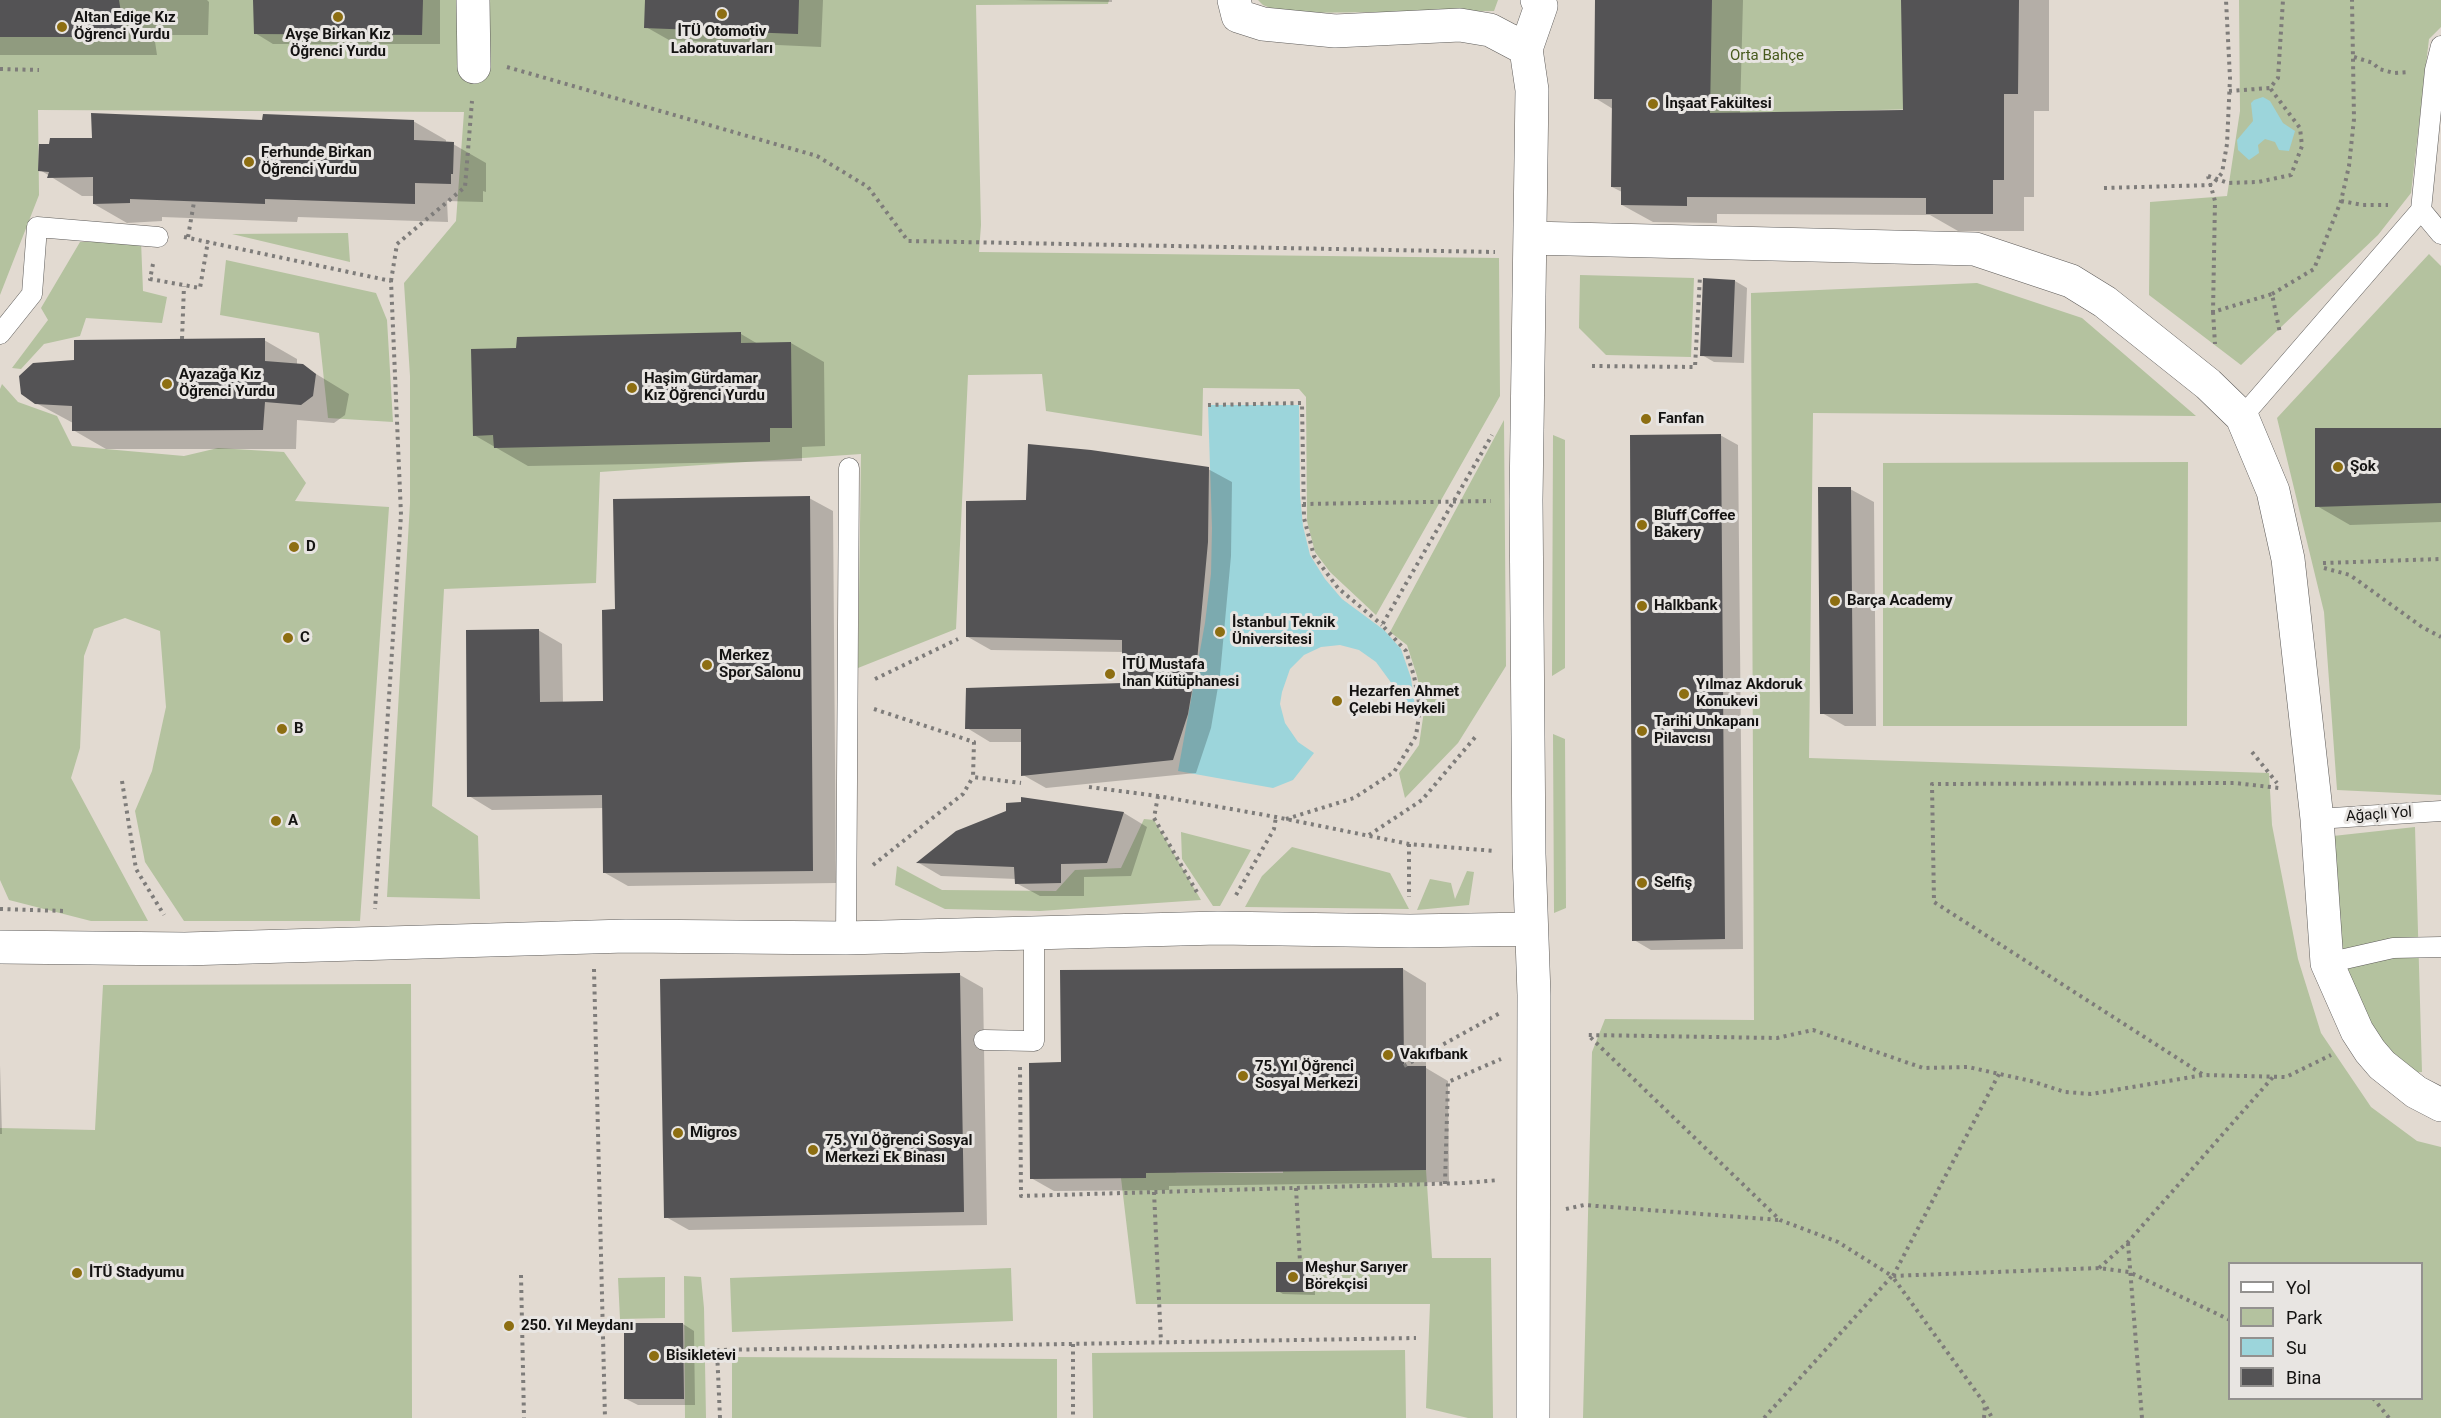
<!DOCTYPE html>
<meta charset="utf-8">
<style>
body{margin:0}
#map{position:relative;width:2441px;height:1418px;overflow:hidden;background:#e8e5e2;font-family:Roboto,sans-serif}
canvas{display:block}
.legend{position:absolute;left:2228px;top:1262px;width:195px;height:138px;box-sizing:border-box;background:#e8e5e2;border:2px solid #93918f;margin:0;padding:8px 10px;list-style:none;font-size:18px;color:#141312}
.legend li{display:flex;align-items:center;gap:12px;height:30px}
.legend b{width:30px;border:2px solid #93918f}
</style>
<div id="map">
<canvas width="2441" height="1418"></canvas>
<ul class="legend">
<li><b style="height:8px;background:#fff"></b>Yol</li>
<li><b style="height:16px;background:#b4c29f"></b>Park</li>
<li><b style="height:16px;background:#9cd5db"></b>Su</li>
<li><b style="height:16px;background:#545355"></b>Bina</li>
</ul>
</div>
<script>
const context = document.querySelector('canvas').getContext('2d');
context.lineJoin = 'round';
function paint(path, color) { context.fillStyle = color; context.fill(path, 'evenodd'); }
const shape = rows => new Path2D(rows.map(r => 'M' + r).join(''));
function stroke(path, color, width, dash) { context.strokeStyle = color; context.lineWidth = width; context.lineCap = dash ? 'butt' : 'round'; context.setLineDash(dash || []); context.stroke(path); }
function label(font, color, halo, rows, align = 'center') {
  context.font = font + ' Roboto,sans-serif'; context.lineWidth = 6; context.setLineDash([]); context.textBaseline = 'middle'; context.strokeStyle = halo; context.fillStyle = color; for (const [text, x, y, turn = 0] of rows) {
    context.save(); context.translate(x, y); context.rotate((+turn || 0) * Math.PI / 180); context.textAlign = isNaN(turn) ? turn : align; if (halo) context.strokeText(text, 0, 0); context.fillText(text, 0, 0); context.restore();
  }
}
paint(shape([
 [0,0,2441,0,2441,1418,0,1418],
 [2230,1264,2422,1264,2422,1398,2230,1398]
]), '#e2dad1');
paint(shape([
 [0,0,1109,0,1108,4,976,5,981,225,979,252,1499,258,1500,396,1376,615,1330,572,1315,552,1307,521,1306,397,1299,389,1203,388,1202,436,1046,411,1042,374,968,375,956,629,858,668,861,454,600,472,596,583,444,589,432,806,478,836,480,899,387,897,410,503,410,376,404,283,456,221,464,112,38,110,39,195,0,295],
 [1258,0,1498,0,1494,11,1282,13,1263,5],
 [1712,0,1901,0,1922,109,1696,114],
 [2239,0,2441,0,2441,27,2429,39,2411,193,2378,235,2241,365,2149,295,2150,202,2227,196,2240,111],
 [348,233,350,262,232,234],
 [141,241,143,291,167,297,162,323,86,318,80,336,44,344,21,369,12,368,48,320,41,308,80,242],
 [2429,254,2441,266,2441,795,2337,790,2324,612,2277,418],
 [226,260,376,293,387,320,393,422,328,418,319,333,220,315],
 [1580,275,1694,278,1691,357,1606,355,1579,328],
 [1977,283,2082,318,2196,416,1813,413,1809,758,2269,773,2272,825,2298,959,2321,1033,2371,1107,2417,1141,2441,1147,2441,1418,1583,1418,1592,1052,1605,1019,1754,1020,1751,293],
 [2230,1264,2422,1264,2422,1398,2230,1398],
 [2,384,18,402,57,416,72,446,184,456,218,448,284,452,306,483,295,501,389,507,360,921,184,921,145,862,135,811,152,771,166,707,160,631,125,618,94,629,84,656,80,748,71,778,148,921,91,921,9,900,0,880,0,389],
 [1504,420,1506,666,1458,743,1405,798,1399,773,1419,745,1424,711,1417,676,1407,645,1390,632],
 [1553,435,1565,440,1565,668,1552,676],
 [2188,462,2187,726,1883,726,1883,463],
 [1553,734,1565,739,1566,908,1554,913],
 [1144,819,1154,820,1201,900,1040,911,945,909,895,885,897,866,942,890,1056,891,1075,870,1121,868],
 [2415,827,2422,1072,2404,1073,2381,1041,2344,975,2333,836],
 [1181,832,1251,850,1220,906,1213,906,1182,859],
 [1292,847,1390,873,1409,909,1245,907,1262,876],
 [1467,871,1474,872,1469,905,1417,910,1430,879,1451,883,1455,899],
 [411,984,412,1418,0,1418,0,1128,95,1130,103,985],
 [1283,1153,1319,1170,1426,1170,1432,1258,1491,1258,1493,1418,1468,1418,1426,1408,1430,1304,1136,1304,1121,1178,1146,1178,1146,1157,1177,1173,1283,1173],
 [1011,1268,1013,1321,732,1332,730,1278],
 [684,1276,701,1277,704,1308,706,1418,685,1418],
 [665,1277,665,1318,620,1319,618,1278],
 [1405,1350,1406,1418,1093,1418,1092,1353],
 [732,1357,1057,1359,1057,1418,732,1418]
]), '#b4c29f');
paint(shape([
 [2263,97,2270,101,2283,123,2295,131,2289,151,2279,150,2275,142,2265,139,2258,145,2259,153,2249,160,2238,150,2237,140,2253,121,2251,103,2254,100],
 [1208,405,1299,405,1300,495,1303,526,1310,555,1325,579,1342,599,1384,630,1401,649,1411,678,1415,707,1406,703,1376,662,1359,650,1340,645,1321,647,1304,655,1290,669,1282,692,1280,704,1285,723,1298,742,1314,753,1293,780,1273,788,1178,771,1205,623,1211,574,1212,528]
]), '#9cd5db');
paint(shape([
 [0,0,207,0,209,2,208,35,154,35,157,55,0,55],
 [255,0,440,0,440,44,273,44,255,33],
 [647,0,823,0,821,47,669,40,646,27],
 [1015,0,1112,0,1112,2],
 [1596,0,1743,0,1740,114,1904,111,1903,0,2049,0,2049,111,2034,111,2034,197,2024,197,2024,231,1958,231,1930,215,1717,214,1717,223,1653,222,1622,205,1622,192,1612,187,1613,109,1595,98],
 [263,121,413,121,446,140,446,144,453,144,486,163,486,192,483,191,483,202,447,201,448,222,298,217,297,222,162,217,162,221,127,223,94,204,94,196,82,196,40,170,93,140],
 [1735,281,1747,288,1744,363,1714,362,1702,355],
 [741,334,758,344,791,343,824,362,825,446,802,447,802,461,528,466,474,435,518,349,518,338],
 [264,340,297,359,297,365,303,366,349,394,345,415,334,423,297,420,296,449,106,449,73,430,73,423,36,403,75,362],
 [2441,430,2441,522,2350,525,2317,506],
 [1720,435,1738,445,1743,949,1651,950,1634,940],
 [1208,469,1232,482,1231,556,1220,675,1211,728,1196,773,1046,788,1023,775,1023,742,990,742,967,728,1124,685,1124,652,991,650,968,637,1027,502],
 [1850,489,1874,502,1876,726,1845,726,1822,713],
 [809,498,833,511,836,883,628,886,605,873,604,808,492,810,469,796,538,630,562,644,563,703,605,702,616,611],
 [1022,799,1124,813,1147,827,1131,876,1084,877,1084,896,1040,896,1016,883,1016,879,941,876,919,863,1022,803],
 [1403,969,1426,983,1426,1068,1448,1081,1449,1182,1169,1186,1169,1190,1054,1191,1031,1178,1062,1064],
 [960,975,983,988,987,1225,689,1230,666,1217],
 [0,1065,2,1134,0,1134],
 [1309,1263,1314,1267,1315,1295,1283,1294,1278,1291],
 [683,1324,694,1331,695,1405,638,1405,626,1399]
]), '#0003');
paint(shape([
 [0,0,119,0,125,37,0,37],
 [253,0,423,0,422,35,254,34],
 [645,0,799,0,798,34,644,28],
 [1595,0,1712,0,1710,113,1903,110,1901,0,2019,0,2018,94,2004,94,2004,180,1993,180,1993,214,1926,214,1926,198,1687,197,1687,206,1621,205,1621,187,1611,187,1612,99,1594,99],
 [91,113,262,120,263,114,414,120,414,140,454,142,453,174,451,174,451,184,415,183,415,204,265,199,265,204,130,199,130,203,93,204,93,177,47,178,49,172,38,171,39,144,49,144,50,138,92,138],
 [1703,278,1735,280,1732,357,1700,356],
 [741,332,741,343,791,342,792,428,770,428,770,442,494,448,493,435,473,436,471,349,516,348,517,337],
 [265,338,265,361,303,364,316,374,313,396,301,405,265,402,263,430,72,431,72,406,35,404,21,394,19,376,33,363,74,360,74,340],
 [2315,428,2441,428,2441,503,2315,507],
 [1721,434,1725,939,1632,941,1630,435],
 [1028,444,1091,450,1209,467,1208,542,1197,661,1188,714,1173,760,1021,776,1021,729,965,729,966,688,1122,683,1122,640,966,637,966,501,1026,500],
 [1818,487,1851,487,1853,714,1820,714],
 [810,496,813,871,603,873,602,795,467,797,466,630,539,629,540,702,603,701,602,610,615,609,613,499],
 [1021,797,1124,812,1107,863,1061,864,1061,883,1015,884,1014,867,916,863,956,831,1006,811,1006,803,1021,802],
 [1403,968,1404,1066,1426,1066,1426,1170,1146,1173,1146,1178,1030,1179,1029,1063,1061,1062,1060,970],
 [960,973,964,1212,664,1218,660,979],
 [1276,1262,1309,1262,1310,1292,1276,1292],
 [624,1323,683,1323,684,1399,624,1399]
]), '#545355');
const service = shape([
 [2441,46,2435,70,2421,210,2441,234],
 [0,334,32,294,37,227,158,237],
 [2242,417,2421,210],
 [2317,819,2441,811],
 [846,938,849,468],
 [2327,963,2393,948,2441,947],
 [984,1040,1034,1041,1034,934]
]);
const minor = shape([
 [473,0,474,67],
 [1234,0,1238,16,1263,24,1335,31,1460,25,1490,30,1526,49],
 [1530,238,1975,249,2071,281,2105,302,2208,384,2242,417,2273,491,2288,559,2317,819,2327,963,2357,1031,2370,1051,2382,1065,2416,1092,2441,1105],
 [0,947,185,949,626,936,846,938,1218,928,1410,931,1531,929],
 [1533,1418,1534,995,1529,854,1526,500,1532,90,1526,49,1541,6,1537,0]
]);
stroke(service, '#5e5c5a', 21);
stroke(minor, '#5e5c5a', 34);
stroke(shape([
 [2354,57,2373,63,2379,69,2394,73,2409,72],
 [507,67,817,156,868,187,908,241,1495,252],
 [0,69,39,70],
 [2229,91,2270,88,2278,78,2283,0],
 [2208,176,2215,201,2213,312,2272,294,2280,333],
 [2208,176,2228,183,2258,182,2291,175,2302,146,2300,128,2270,88],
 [2104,188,2212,185,2222,173,2227,144,2230,78,2226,0],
 [2341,201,2363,205,2388,205],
 [184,237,391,281,401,515,375,909],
 [188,237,194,202],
 [153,264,150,279,200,288,208,241],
 [391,281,397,244,465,187,472,101],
 [2272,294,2314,269,2341,201,2349,166,2354,119,2352,0],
 [2213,312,2215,344],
 [182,339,184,286],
 [1592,366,1695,367,1700,276],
 [1208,405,1302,403,1304,518,1314,556,1338,588,1382,625],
 [1303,504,1491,501],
 [2323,563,2441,559],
 [2324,568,2350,575,2422,627,2441,637],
 [875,679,958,639],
 [874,709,974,742,973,777,1021,783],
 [2252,752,2277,783],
 [122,781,136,869,164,915],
 [1089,787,1158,796,1276,817,1409,844,1495,851],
 [1158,796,1154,818,1198,894],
 [1286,819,1354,798,1394,772,1416,736,1420,708,1414,676,1406,651,1382,625,1492,435],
 [1369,835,1422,800,1477,735],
 [1409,844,1409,897],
 [873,865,963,794,973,777],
 [1236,895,1274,829,1276,817],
 [0,909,65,911],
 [594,969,605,1418],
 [1404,1066,1500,1013],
 [1020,1067,1021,1196,1464,1183,1499,1180],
 [2202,1074,1934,902,1932,784,2235,783,2279,788],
 [1445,1184,1448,1082,1501,1059],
 [1296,1188,1300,1262],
 [1154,1192,1161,1342],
 [1566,1209,1584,1205,1779,1220],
 [2128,1243,2142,1418],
 [2099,1268,2128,1242,2273,1077],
 [521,1275,524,1418],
 [1893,1276,1999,1074],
 [2230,1320,2129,1272,2099,1268,1892,1276,1838,1242,1780,1220,1588,1035,1777,1038,1813,1030,1923,1068,1968,1067,2031,1081,2065,1092,2091,1094,2203,1075,2286,1077,2331,1055],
 [1073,1344,1073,1418],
 [2373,1398,2389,1418],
 [720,1418,717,1350,1416,1338],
 [1764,1418,1892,1276,1985,1404,1992,1418],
 [1984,1418,1985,1405]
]), '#7e7c7a', 4, [3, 4.5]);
stroke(service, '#fff', 20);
stroke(minor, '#fff', 33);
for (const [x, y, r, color] of [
 [722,14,6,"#8d6e12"],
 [338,17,6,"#8d6e12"],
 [62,27,6,"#8d6e12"],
 [1653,104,6,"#8d6e12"],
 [249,162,6,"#8d6e12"],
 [167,384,6,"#8d6e12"],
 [632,388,6,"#8d6e12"],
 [1646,419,6,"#8d6e12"],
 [2338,467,6,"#8d6e12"],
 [1642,525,6,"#8d6e12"],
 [294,547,6,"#8d6e12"],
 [1835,601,6,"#8d6e12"],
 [1642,606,6,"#8d6e12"],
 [1220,632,6,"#8d6e12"],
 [288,638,6,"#8d6e12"],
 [707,665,6,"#8d6e12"],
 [1110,674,6,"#8d6e12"],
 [1684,694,6,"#8d6e12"],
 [1337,701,6,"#8d6e12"],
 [282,729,6,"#8d6e12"],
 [1642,731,6,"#8d6e12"],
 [276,821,6,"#8d6e12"],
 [1642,883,6,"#8d6e12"],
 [1388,1055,6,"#8d6e12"],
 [1243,1076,6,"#8d6e12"],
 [678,1133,6,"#8d6e12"],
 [813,1150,6,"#8d6e12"],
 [77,1273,6,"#8d6e12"],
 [1293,1277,6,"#8d6e12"],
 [509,1326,6,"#8d6e12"],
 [654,1356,6,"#8d6e12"]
]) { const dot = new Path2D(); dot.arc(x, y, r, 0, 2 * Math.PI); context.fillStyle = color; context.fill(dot); stroke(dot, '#e8e5e2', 2); }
label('bold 15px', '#141312', '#e8e5e2', [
 ["Altan Edige Kız",74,18],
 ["Öğrenci Yurdu",74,35],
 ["İTÜ Otomotiv",722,32,"center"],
 ["Laboratuvarları",722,49,"center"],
 ["Ayşe Birkan Kız",338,35,"center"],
 ["Öğrenci Yurdu",338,52,"center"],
 ["İnşaat Fakültesi",1665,104],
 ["Ferhunde Birkan",261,153],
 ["Öğrenci Yurdu",261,170],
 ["Ayazağa Kız",179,375],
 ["Öğrenci Yurdu",179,392],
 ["Haşim Gürdamar",644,379],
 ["Kız Öğrenci Yurdu",644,396],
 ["Fanfan",1658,419],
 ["Şok",2350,467],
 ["Bluff Coffee",1654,516],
 ["Bakery",1654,533],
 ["D",306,547],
 ["Barça Academy",1847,601],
 ["Halkbank",1654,606],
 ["İstanbul Teknik",1232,623],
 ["Üniversitesi",1232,640],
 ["C",300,638],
 ["Merkez",719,656],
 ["Spor Salonu",719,673],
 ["İTÜ Mustafa",1122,665],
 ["İnan Kütüphanesi",1122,682],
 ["Yılmaz Akdoruk",1696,685],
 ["Konukevi",1696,702],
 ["Hezarfen Ahmet",1349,692],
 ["Çelebi Heykeli",1349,709],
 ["Tarihi Unkapanı",1654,722],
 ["Pilavcısı",1654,739],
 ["B",294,729],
 ["A",288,821],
 ["Selfiş",1654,883],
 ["Vakıfbank",1400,1055],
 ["75. Yıl Öğrenci",1255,1067],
 ["Sosyal Merkezi",1255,1084],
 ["Migros",690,1133],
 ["75. Yıl Öğrenci Sosyal",825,1141],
 ["Merkezi Ek Binası",825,1158],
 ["Meşhur Sarıyer",1305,1268],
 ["Börekçisi",1305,1285],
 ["İTÜ Stadyumu",89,1273],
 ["250. Yıl Meydanı",521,1326],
 ["Bisikletevi",666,1356]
], 'left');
label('15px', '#475a1d', '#e8e5e2', [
 ["Orta Bahçe",1767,56]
]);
label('15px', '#141312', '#e8e5e2', [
 ["Ağaçlı Yol",2379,815,-4]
]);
</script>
